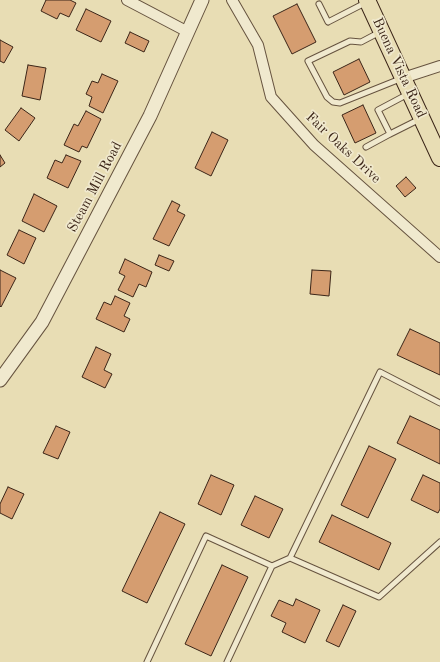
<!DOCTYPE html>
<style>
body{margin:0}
canvas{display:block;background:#e8ddb4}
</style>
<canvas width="440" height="662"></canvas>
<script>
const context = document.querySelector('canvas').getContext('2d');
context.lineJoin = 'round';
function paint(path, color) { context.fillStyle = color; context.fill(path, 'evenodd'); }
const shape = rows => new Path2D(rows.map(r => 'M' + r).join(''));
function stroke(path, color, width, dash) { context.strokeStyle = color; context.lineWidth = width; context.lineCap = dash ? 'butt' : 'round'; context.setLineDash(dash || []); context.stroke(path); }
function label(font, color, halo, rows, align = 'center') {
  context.font = font + ' "Old Standard TT",serif'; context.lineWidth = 3.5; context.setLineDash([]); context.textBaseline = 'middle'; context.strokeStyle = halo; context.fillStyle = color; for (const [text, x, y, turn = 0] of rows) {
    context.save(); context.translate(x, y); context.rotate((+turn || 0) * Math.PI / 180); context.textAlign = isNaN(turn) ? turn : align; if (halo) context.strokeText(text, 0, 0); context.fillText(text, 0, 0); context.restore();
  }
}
const building = shape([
 [46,0,70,0,76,3,69,17,60,13,57,19,41,11,46,0],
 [297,4,316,42,292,54,273,16,297,4],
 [86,9,111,21,101,42,76,30,86,9],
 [130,32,149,41,144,52,125,43,130,32],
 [0,40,13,47,4,63,0,61,0,40],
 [359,59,370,82,344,95,333,72,359,59],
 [28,65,46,68,40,100,22,96,28,65],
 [102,74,118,81,103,113,89,106,92,97,86,94,92,81,98,83,102,74],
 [363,105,376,133,355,143,342,115,363,105],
 [21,108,35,118,19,141,5,130,21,108],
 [86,111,101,119,87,148,82,146,79,152,64,145,74,124,78,126,86,111],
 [212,132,228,140,211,176,195,168,212,132],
 [0,155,5,163,0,167,0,155],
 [66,155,81,161,68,188,47,178,55,160,62,163,66,155],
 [406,177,416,188,405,197,396,186,406,177],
 [34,194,57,206,44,232,22,221,34,194],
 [172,201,180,205,177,211,185,215,169,246,153,239,172,201],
 [19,230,36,238,24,264,7,255,19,230],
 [159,255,174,261,169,271,155,265,159,255],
 [125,259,152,272,146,287,139,284,133,297,118,290,125,276,119,273,125,259],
 [0,270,16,278,1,307,0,306,0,270],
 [312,270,331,271,329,296,310,294,312,270],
 [115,296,130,303,124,316,130,319,124,332,96,319,104,302,111,305,115,296],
 [410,329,440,343,440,375,397,355,410,329],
 [96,347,111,354,104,370,112,374,105,388,82,377,96,347],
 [410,416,440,430,440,464,397,443,410,416],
 [56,426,70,432,58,459,43,453,56,426],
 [369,446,396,459,368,518,341,505,369,446],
 [211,475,234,485,221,515,198,504,211,475],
 [423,475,440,483,440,509,438,513,411,500,423,475],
 [8,487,24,494,12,519,0,513,0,504,8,487],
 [255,496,283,509,269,538,241,525,255,496],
 [160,512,185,524,147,603,122,591,160,512],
 [332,515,391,543,379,570,319,542,332,515],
 [222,565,248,577,211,656,185,644,222,565],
 [296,599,320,610,305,643,282,632,286,623,271,616,279,600,293,606,296,599],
 [343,605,356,611,339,647,326,641,343,605]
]);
paint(building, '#d59d70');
stroke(building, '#3b2518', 1);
const service = shape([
 [319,4,328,22,367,2],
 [380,32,361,42,350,41,308,61,327,97,333,102,340,103,400,79],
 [408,94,378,110,390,134,420,119],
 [366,147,390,134],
 [440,403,380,372,290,558,379,597,440,542],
 [147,662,206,536,272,566],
 [227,662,272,566,290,558]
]);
const minor = shape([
 [127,0,188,32],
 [232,0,258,45,271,97,314,145,440,257],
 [403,78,440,66]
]);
const tertiary = shape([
 [0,380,42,322,150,116,202,0]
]);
const primary = shape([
 [367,0,440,158]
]);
stroke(service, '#66533f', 7);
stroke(minor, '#66533f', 12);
stroke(tertiary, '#66533f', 15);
stroke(primary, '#3b2518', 18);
stroke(service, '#f0e9ce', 5);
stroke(minor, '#f0e9ce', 10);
stroke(tertiary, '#f0e9ce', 13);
stroke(primary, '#e8ddb4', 16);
label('14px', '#3b2518', '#f0e9ce', [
 ["Buena Vista Road",399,68,65],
 ["Fair Oaks Drive",343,148,43],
 ["Steam Mill Road",95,187,-62]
]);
</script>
